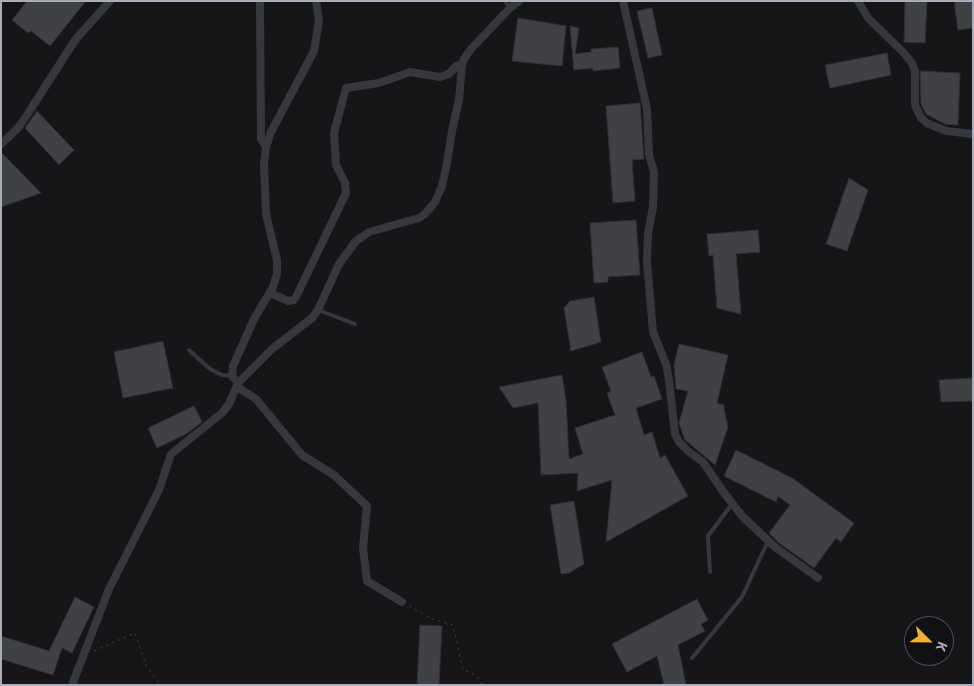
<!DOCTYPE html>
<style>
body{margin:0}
#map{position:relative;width:974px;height:686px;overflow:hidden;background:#161618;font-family:"Exo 2",sans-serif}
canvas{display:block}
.frame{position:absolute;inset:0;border:2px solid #a8adb8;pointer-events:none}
.north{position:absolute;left:904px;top:616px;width:50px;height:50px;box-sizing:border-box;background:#111113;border:1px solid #4d4f55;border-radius:50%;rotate:113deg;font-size:14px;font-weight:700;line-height:20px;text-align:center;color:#a8adb8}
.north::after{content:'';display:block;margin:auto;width:18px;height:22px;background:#f2b134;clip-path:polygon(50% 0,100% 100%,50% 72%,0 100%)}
</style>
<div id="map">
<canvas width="974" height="686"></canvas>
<div class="frame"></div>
<div class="north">K</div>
</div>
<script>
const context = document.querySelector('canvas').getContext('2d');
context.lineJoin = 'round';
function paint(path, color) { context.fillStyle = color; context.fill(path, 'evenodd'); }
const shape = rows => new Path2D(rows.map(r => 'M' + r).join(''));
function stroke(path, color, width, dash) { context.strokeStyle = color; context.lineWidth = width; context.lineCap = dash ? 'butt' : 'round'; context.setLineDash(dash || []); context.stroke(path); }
const building = shape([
 [27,1,86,1,50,46,31,31,28,33,12,20,27,1],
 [905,1,927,1,925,43,904,42,905,1],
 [954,1,973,1,973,28,958,30,954,1],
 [652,8,662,55,648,58,637,11,652,8],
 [518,18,566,26,562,66,512,61,518,18],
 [570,26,579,28,575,54,591,52,591,49,618,47,620,68,593,71,593,68,574,70,570,26],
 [887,53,891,75,830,88,825,65,887,53],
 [920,71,960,73,958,125,945,124,926,114,921,104,920,71],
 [640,103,644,159,632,160,635,201,613,203,606,106,640,103],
 [37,111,74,150,59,165,25,128,37,111],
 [1,152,41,193,1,207,1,152],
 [849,178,868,190,847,251,826,244,849,178],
 [636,220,640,275,608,277,608,282,594,283,590,223,636,220],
 [758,230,760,252,736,254,741,314,717,308,713,255,709,256,707,234,758,230],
 [594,297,601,342,571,351,564,308,570,301,594,297],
 [163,341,173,388,123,398,114,352,163,341],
 [679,344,728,355,717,403,724,405,724,410,728,427,715,465,685,440,679,423,688,391,676,389,674,365,679,344],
 [642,352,651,377,654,376,662,399,636,408,644,435,652,432,660,458,665,455,688,496,606,542,612,480,577,491,578,473,541,475,538,403,513,408,499,387,562,375,566,400,569,459,583,454,575,428,615,415,607,393,611,391,602,367,642,352],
 [973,378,973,401,941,402,939,380,973,378],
 [194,406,202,422,188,433,157,448,148,428,194,406],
 [736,450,792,478,854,523,841,542,836,538,814,568,779,543,769,533,790,505,778,496,776,502,724,476,736,450],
 [574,501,584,564,569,573,561,574,550,505,574,501],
 [75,597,94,607,72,653,62,648,53,675,1,659,1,636,49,651,75,597],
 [697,599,708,620,701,624,705,631,678,645,686,685,664,685,657,656,627,672,612,644,697,599],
 [420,625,442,626,439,685,417,685,420,625]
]);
paint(building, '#404145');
stroke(building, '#303034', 1);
stroke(shape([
 [409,606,432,619,453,625,463,670,476,675,483,685],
 [94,651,135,633,146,665,160,685]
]), '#3d3f44', 1, [2.5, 4]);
stroke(shape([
 [505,1,510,8],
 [318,310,355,324],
 [189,350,210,369,222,375,232,376],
 [710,572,708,536,732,504],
 [692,658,742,597,768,541]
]), '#37383d', 4);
stroke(shape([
 [260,1,261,139,266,147],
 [316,1,319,21,314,51,271,132,266,147,264,164,266,214,277,260,277,274,273,287,254,319,233,366,232,376,238,383,272,349,312,318,318,310,339,264,356,241,369,232,419,218,425,214,435,202,442,186,447,163,452,131,459,100,462,65,464,59,471,49,510,8,519,1],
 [623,1,647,109,649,155,654,172,653,207,648,233,647,262,653,332,666,364,669,380,675,434,679,442,689,452,703,462,722,490,742,516,775,547,818,578],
 [858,1,868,18,904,53,912,63,915,72,915,105,921,118,927,123,946,131,973,134],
 [1,144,18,128,29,112,75,40,110,1],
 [270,293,288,301,294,300,296,297,346,193,345,183,336,165,334,133,346,88,379,83,410,72,440,77,449,74,456,66,462,65],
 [237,387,256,399,302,455,334,475,367,506,363,548,367,581,402,602],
 [72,685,109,589,159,490,171,454,222,413,229,404,238,383]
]), '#37383d', 8);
</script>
